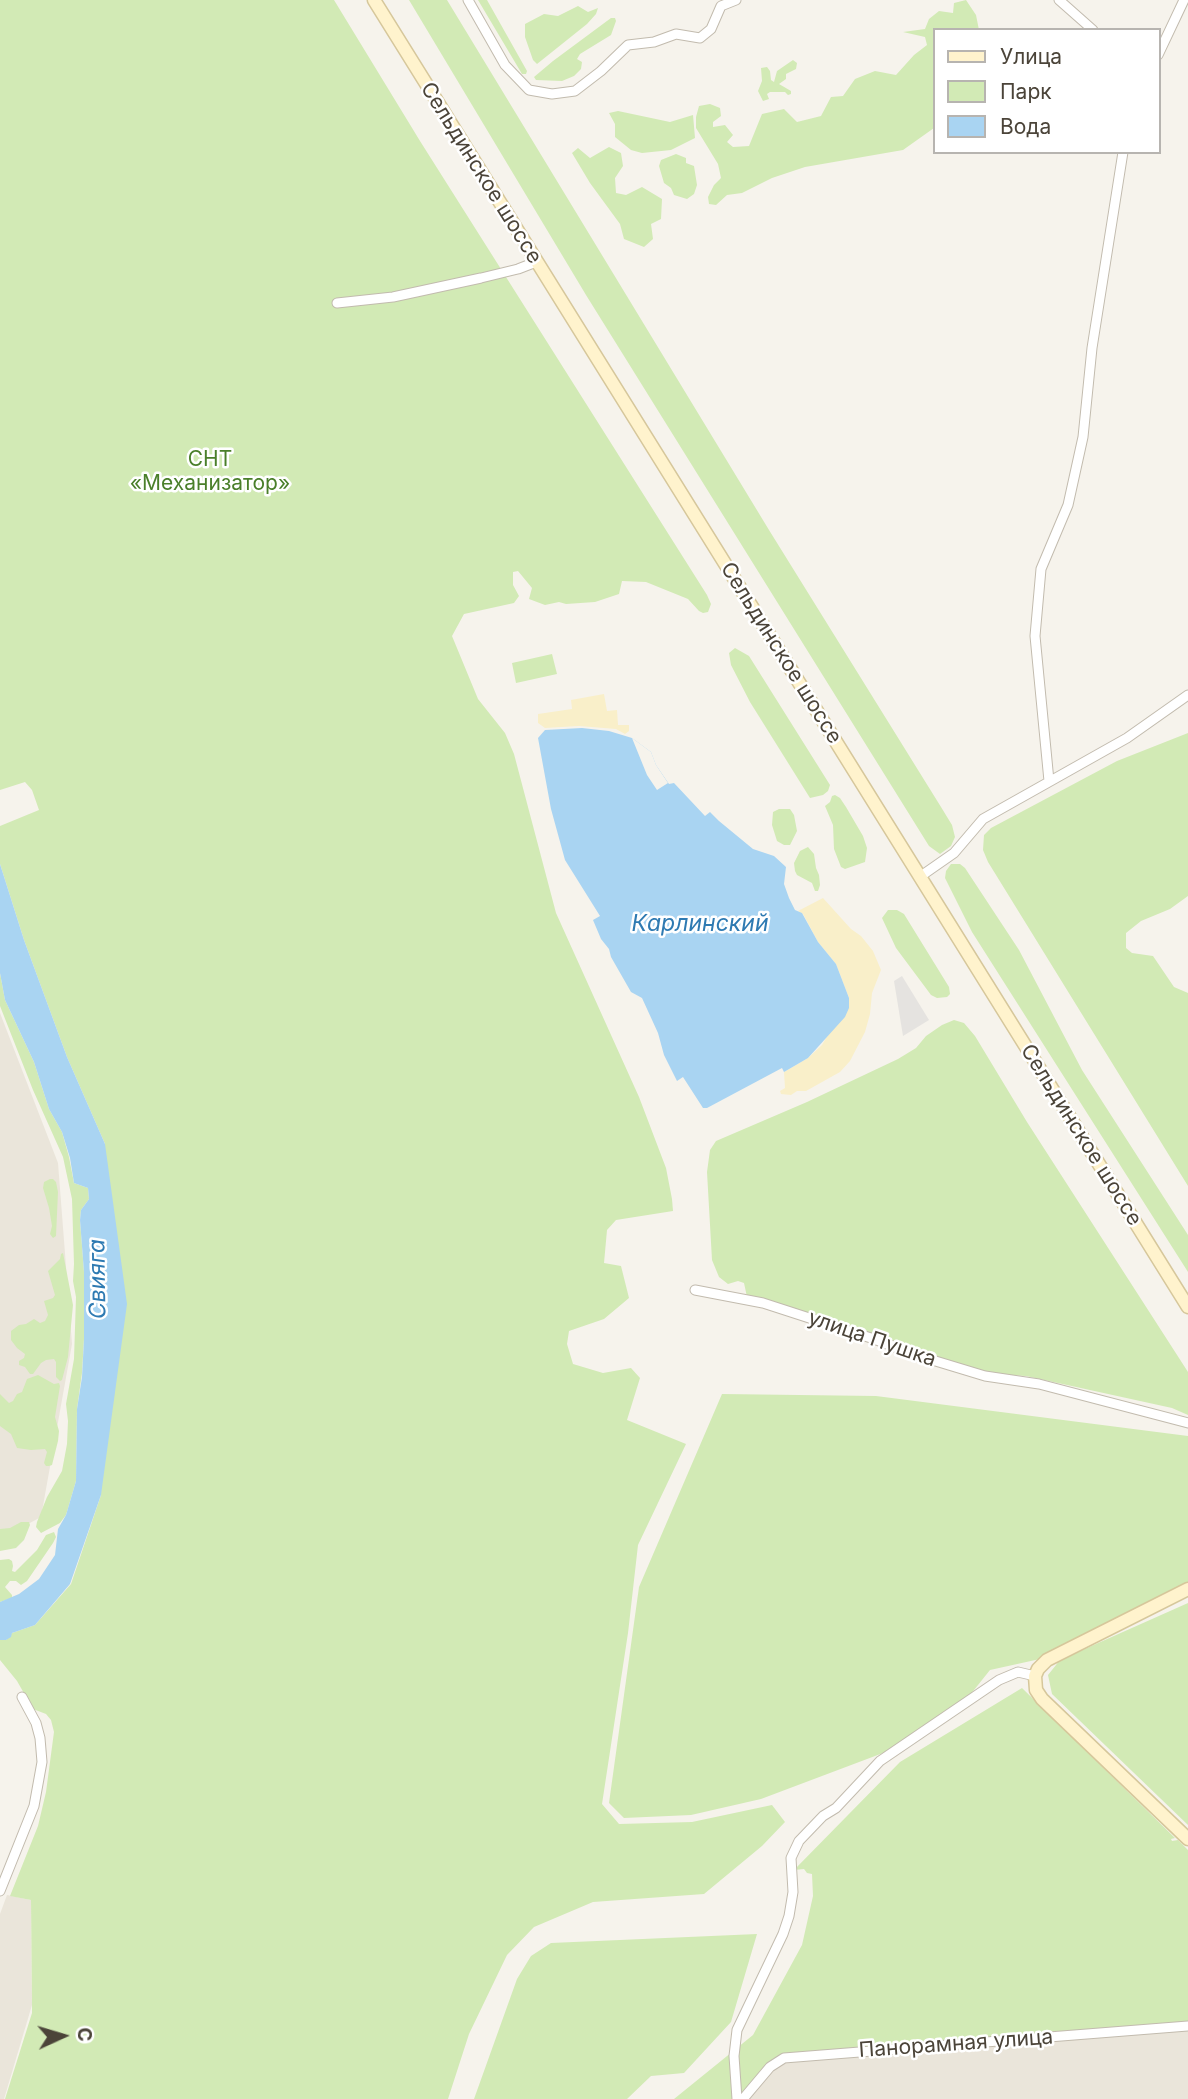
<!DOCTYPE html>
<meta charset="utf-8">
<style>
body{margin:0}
#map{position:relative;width:1188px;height:2099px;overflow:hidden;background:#f6f3ec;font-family:Inter,sans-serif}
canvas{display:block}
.legend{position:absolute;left:933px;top:28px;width:228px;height:126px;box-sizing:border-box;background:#fff;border:2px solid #b7b4b0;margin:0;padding:9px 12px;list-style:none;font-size:21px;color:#4b4439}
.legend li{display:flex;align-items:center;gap:14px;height:35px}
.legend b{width:35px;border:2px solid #b7b4b0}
.north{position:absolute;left:28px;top:2001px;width:70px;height:70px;-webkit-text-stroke:5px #fff;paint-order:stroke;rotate:86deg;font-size:19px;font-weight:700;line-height:28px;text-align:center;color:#4b4439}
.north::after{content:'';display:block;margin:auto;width:24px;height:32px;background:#4b4439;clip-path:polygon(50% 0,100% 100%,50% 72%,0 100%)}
</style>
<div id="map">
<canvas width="1188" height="2099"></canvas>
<ul class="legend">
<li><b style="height:9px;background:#fff3cd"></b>Улица</li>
<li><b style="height:19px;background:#d2eab5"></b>Парк</li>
<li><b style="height:19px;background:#a9d4f2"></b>Вода</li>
</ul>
<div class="north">С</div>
</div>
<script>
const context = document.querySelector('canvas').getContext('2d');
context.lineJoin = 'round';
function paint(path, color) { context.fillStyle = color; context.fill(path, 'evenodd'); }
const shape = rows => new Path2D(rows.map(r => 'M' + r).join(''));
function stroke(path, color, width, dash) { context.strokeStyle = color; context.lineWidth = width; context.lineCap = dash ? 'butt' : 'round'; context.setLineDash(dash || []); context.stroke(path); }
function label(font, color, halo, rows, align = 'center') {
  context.font = font + ' Inter,sans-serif'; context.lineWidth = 5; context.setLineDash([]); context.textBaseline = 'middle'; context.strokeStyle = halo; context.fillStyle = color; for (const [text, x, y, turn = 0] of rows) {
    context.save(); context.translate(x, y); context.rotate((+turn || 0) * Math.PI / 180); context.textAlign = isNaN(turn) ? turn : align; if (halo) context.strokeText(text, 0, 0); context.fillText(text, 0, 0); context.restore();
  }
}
paint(shape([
 [0,1013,58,1163,72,1344,41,1517,0,1539],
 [7,1895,31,1900,32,2005,4,2099,0,2099,0,1914],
 [1188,2028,1188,2099,739,2099,771,2064]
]), '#eae5da');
paint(shape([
 [0,0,334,0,420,141,707,595,711,604,708,612,703,613,699,611,688,599,646,582,622,581,619,594,595,602,566,604,559,602,545,605,529,599,532,588,518,571,513,572,513,585,519,596,514,603,464,614,452,636,478,699,505,733,514,754,556,913,639,1097,666,1168,672,1199,673,1211,616,1220,607,1230,604,1263,621,1266,629,1298,604,1319,569,1331,567,1344,573,1364,603,1373,631,1368,640,1378,627,1420,686,1444,638,1545,628,1633,602,1804,619,1824,692,1822,772,1805,785,1822,762,1846,704,1894,593,1902,534,1927,507,1955,469,2034,448,2099,5,2099,32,2013,32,2005,31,1900,10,1896,38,1826,46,1792,54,1732,51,1720,46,1714,33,1709,17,1681,0,1660,0,1640,6,1640,12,1633,35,1625,71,1584,101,1495,105,1144,67,1057,24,940,0,864,0,826,39,810,32,790,25,782,0,790],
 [409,0,447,0,769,530,941,807,952,825,955,837,951,846,940,854,929,846,586,295],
 [478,0,487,0,527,71,526,74,522,74],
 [966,0,976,15,979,30,934,30,934,128,903,150,805,167,772,178,742,193,727,195,716,205,709,204,708,197,714,185,721,178,718,164,696,128,696,117,699,106,710,104,720,108,721,116,713,122,713,127,725,125,733,135,727,142,733,147,749,146,762,114,784,109,797,122,821,116,831,97,843,96,855,79,875,71,896,75,914,55,927,45,925,37,903,32,925,29,929,19,939,11,953,13,954,3],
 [578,6,588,12,598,8,596,14,587,24,537,64,533,60,525,37,525,24,544,14,558,16],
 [611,18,615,18,616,21,611,35,580,54,577,59,582,62,581,69,574,76,562,81,536,80,534,77,553,61],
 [793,60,797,63,796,69,786,74,786,79,779,84,791,91,791,94,788,95,785,92,770,92,767,94,769,99,763,101,758,91,762,81,761,68,767,67,770,71,771,80,774,82,777,71],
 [618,111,670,122,693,115,695,138,671,150,642,153,631,150,615,137,615,124,609,113],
 [609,147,621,153,623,166,615,178,616,193,626,195,642,187,662,199,661,219,651,224,653,239,644,247,624,239,620,224,590,183,572,153,578,148,590,158],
 [676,154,686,158,686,163,694,166,697,185,694,194,687,199,674,195,671,188,664,183,659,166,661,160],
 [735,648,749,656,830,785,828,791,823,795,810,798,750,702,731,665,729,653],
 [552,654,557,674,516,683,512,663],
 [1188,733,1188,896,1170,909,1141,921,1126,933,1126,948,1132,953,1153,956,1174,987,1188,993,1188,1186,988,862,983,850,984,835,991,828,1117,761],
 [835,795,840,798,846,807,863,836,867,848,865,862,845,869,841,867,834,849,833,825,825,806,830,802,832,796],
 [779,809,790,809,794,815,797,831,790,845,784,845,777,841,772,825,773,812],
 [808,847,814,854,816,868,819,875,820,885,818,891,815,891,812,883,797,875,795,871,794,863,800,851],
 [951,864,960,864,965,868,1019,950,1082,1070,1188,1235,1188,1272,972,932,945,878,946,871],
 [888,910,897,910,904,914,949,987,950,994,947,997,937,998,931,995,896,948,882,918],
 [0,973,5,1000,34,1062,49,1109,62,1132,69,1157,74,1183,88,1188,89,1199,81,1210,80,1220,84,1272,84,1339,82,1373,77,1409,76,1481,66,1515,60,1523,41,1533,36,1527,37,1522,47,1497,62,1471,67,1444,68,1421,66,1404,74,1359,76,1297,73,1281,74,1264,72,1199,63,1157,33,1090,0,1006],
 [954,1020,964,1023,975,1036,1027,1122,1188,1372,1188,1415,1172,1408,1026,1376,987,1374,747,1297,744,1283,738,1281,728,1284,719,1277,712,1260,707,1172,710,1150,716,1141,807,1102,898,1059,916,1048,926,1036,942,1025],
 [50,1179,53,1179,56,1182,58,1192,56,1236,53,1238,50,1234,52,1226,49,1208,43,1188,44,1182],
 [63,1253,73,1305,68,1357,62,1380,60,1381,56,1377,56,1362,54,1359,46,1360,41,1363,33,1374,30,1374,25,1367,19,1365,19,1361,24,1358,25,1354,17,1348,11,1340,11,1331,19,1325,26,1324,34,1319,40,1323,45,1321,48,1315,44,1301,53,1298,55,1295,48,1271,60,1259,61,1254],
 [38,1375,54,1384,59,1383,60,1386,55,1417,59,1431,58,1441,52,1465,49,1466,46,1466,44,1463,47,1452,45,1449,31,1450,17,1448,11,1434,0,1426,0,1394,9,1403,13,1401,17,1394,22,1392,27,1379],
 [722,1394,876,1396,1188,1436,1188,1585,1049,1657,990,1670,966,1700,883,1753,761,1799,691,1815,624,1818,609,1803,639,1587],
 [21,1522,29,1522,30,1525,24,1540,16,1548,0,1551,0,1529,10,1528],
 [54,1532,56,1537,53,1543,27,1581,21,1585,16,1581,10,1581,5,1587,12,1595,12,1598,0,1602,0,1560,9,1559,12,1561,13,1566,12,1571,15,1572,37,1550,46,1535],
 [1188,1603,1188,1825,1052,1694,1048,1675,1060,1660],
 [1022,1688,1175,1838,1171,1839,1172,1841,1178,1840,1188,1850,1188,2028,771,2064,739,2099,674,2099,753,2035,802,1945,813,1896,812,1874,807,1873,804,1869,794,1870,900,1762],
 [757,1934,731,2022,684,2073,651,2076,627,2099,474,2099,517,1979,531,1956,551,1943]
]), '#d2eab5');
paint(shape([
 [604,694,607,711,617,710,618,725,629,725,629,731,625,734,616,729,579,726,545,728,538,723,538,714,572,709,571,700],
 [823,898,851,929,861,936,873,951,881,970,872,993,870,1014,865,1032,850,1061,840,1072,806,1091,797,1091,791,1095,781,1094,780,1091,785,1088,784,1072,808,1058,822,1045,849,998,836,964,818,942,803,914,798,911]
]), '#f9efc9');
paint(shape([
 [902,976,929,1020,903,1036,894,981]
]), '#e5e3e0');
paint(shape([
 [582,728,609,731,632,738,651,752,656,765,669,784,674,783,705,816,710,812,719,821,753,849,774,856,786,867,784,884,789,898,795,910,802,913,818,942,836,964,849,998,849,1008,845,1017,808,1058,784,1072,782,1068,707,1108,703,1108,683,1077,677,1081,664,1055,658,1033,642,998,631,992,611,957,609,949,601,939,593,920,600,916,565,860,551,809,538,738,545,730],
 [0,864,24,940,67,1057,105,1144,127,1304,101,1495,70,1584,35,1625,12,1633,11,1637,6,1640,0,1640,0,1602,19,1594,39,1579,55,1555,58,1529,66,1515,76,1481,77,1409,82,1377,84,1339,84,1272,80,1220,81,1210,89,1199,88,1188,74,1183,70,1158,62,1132,49,1109,34,1062,5,1000,0,973]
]), '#a9d4f2');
paint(shape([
 [632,738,651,752,656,765,668,783,657,790,647,775]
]), '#f6f3ec');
const street = shape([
 [468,0,505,65,529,90,552,94,575,91,601,71,628,45,654,42,676,34,700,38,711,29,721,6,736,0],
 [1059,0,1093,30],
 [1158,55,1184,0],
 [337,303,393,297,481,278,518,269,536,262],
 [1049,781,1035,636,1041,569,1068,505,1083,437,1092,348,1123,152],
 [921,876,954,853,983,819,1127,738,1188,695],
 [695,1290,763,1303,874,1339,919,1356,985,1376,1039,1384,1188,1423],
 [0,1891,34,1806,42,1762,40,1738,36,1723,22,1697],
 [737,2099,734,2056,737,2030,783,1934,789,1916,793,1892,791,1858,799,1841,823,1816,836,1808,880,1761,999,1680,1018,1672,1035,1676],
 [743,2099,770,2067,784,2058,1188,2026]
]);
const secondary = shape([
 [374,0,1188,1307],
 [1188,1589,1047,1660,1038,1669,1035,1676,1036,1690,1042,1699,1188,1839]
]);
stroke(street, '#c2bbae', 11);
stroke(secondary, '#d6c79b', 15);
stroke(street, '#fff', 9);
stroke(secondary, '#fff3cd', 12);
label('21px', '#4b4439', '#fff', [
 ["Сельдинское шоссе",481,173,58],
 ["Сельдинское шоссе",781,653,58],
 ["Сельдинское шоссе",1081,1135,58],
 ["улица Пушка",872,1339,19],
 ["Панорамная улица",956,2044,-4]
]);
label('21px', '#4a7f2a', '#fff', [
 ["СНТ",210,460],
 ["«Механизатор»",210,484]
]);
label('italic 23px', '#2e7ab2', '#fff', [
 ["Карлинский",700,924],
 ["Свияга",98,1279,-91]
]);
</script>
